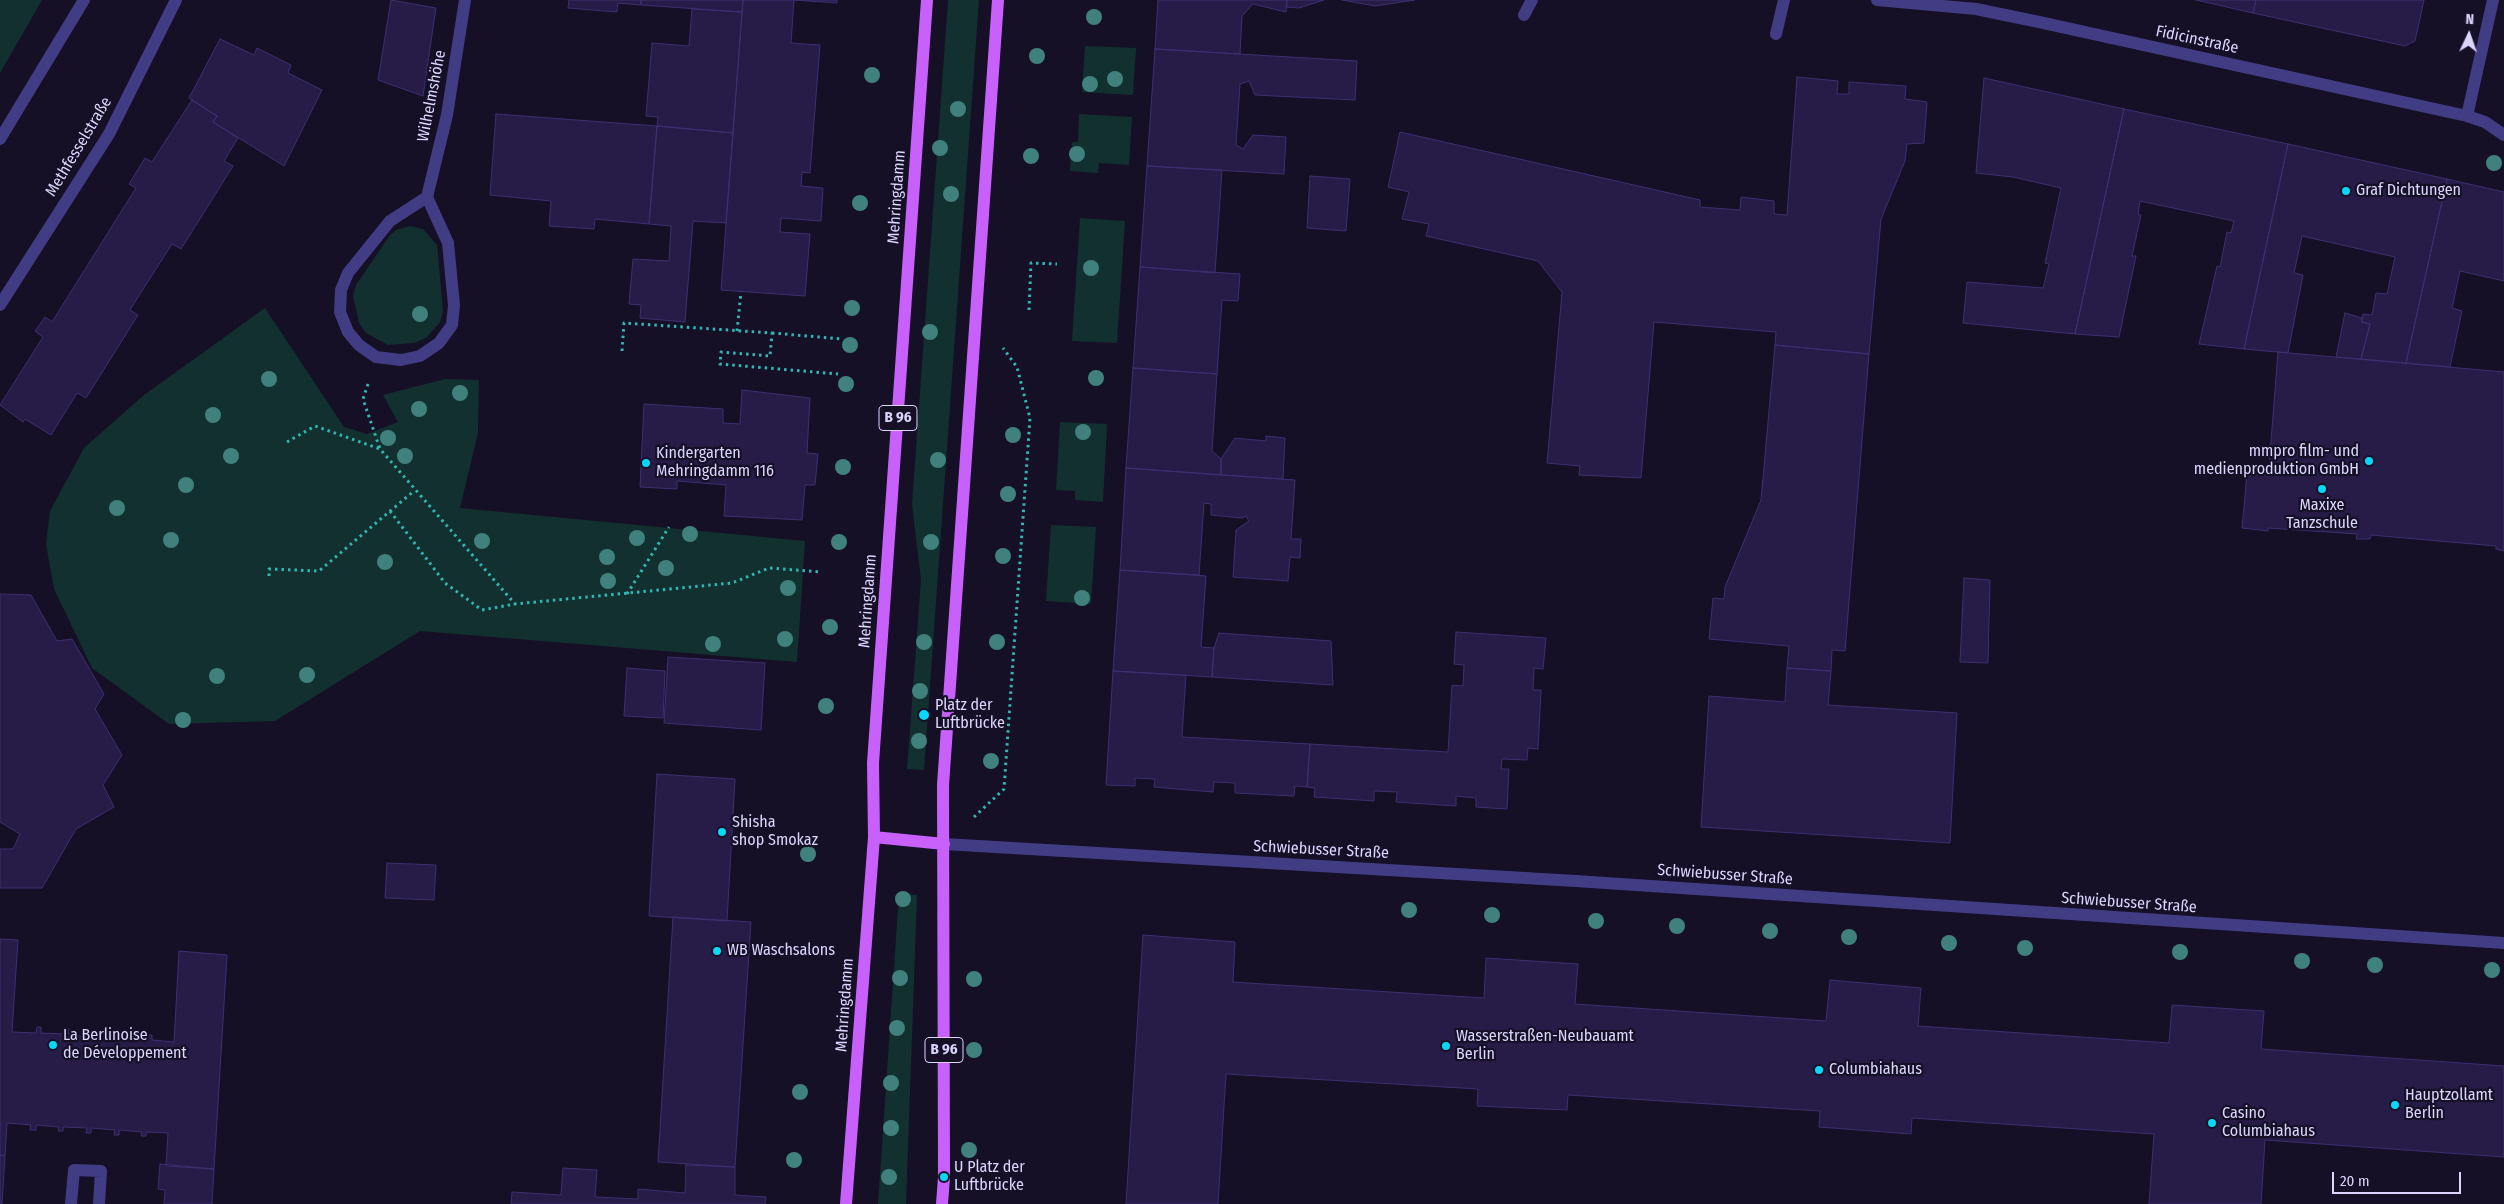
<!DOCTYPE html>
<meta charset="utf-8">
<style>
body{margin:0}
#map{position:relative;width:2504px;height:1204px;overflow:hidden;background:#151026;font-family:"Fira Sans Condensed",sans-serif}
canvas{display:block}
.north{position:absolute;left:2444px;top:10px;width:50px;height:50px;-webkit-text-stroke:4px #151026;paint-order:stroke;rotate:3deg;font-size:14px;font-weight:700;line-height:20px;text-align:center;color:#dcd6fe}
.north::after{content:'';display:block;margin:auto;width:18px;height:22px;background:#dcd6fe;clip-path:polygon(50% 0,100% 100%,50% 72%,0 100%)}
.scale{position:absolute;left:2332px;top:1172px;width:129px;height:22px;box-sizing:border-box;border:2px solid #dcd6fe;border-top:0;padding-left:6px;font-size:15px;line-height:18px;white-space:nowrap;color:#dcd6fe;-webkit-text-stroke:4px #151026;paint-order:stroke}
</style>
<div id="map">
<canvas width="2504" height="1204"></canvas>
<div class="north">N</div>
<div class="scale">20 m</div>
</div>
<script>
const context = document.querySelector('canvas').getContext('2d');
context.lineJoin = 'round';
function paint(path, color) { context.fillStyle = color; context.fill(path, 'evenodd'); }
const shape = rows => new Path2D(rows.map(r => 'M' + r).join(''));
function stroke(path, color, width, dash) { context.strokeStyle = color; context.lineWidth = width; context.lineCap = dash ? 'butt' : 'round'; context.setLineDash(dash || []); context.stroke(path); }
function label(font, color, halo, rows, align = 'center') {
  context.font = font + ' "Fira Sans Condensed",sans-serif'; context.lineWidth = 4.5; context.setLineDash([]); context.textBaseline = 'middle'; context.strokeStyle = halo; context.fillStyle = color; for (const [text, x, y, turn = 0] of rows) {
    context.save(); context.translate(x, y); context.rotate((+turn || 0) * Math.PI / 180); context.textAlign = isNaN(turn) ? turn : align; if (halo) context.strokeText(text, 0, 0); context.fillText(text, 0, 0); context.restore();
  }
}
paint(shape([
 [0,0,42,0,0,73],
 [948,0,979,0,924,770,907,769,921,580,912,504],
 [1085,46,1136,48,1133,95,1082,92],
 [1079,114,1132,117,1129,165,1099,163,1098,173,1070,171,1072,142,1078,142],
 [1080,218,1125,221,1117,343,1072,341],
 [410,226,423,229,437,245,443,311,440,322,426,338,414,343,388,345,366,333,359,323,353,296,356,285,390,235,396,230],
 [265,308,344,427,367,434,398,422,383,395,445,379,479,380,478,433,460,508,805,541,797,662,420,631,275,721,169,724,92,668,54,589,46,544,50,511,84,448,144,395],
 [1060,422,1107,424,1103,502,1075,500,1075,491,1056,490],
 [1051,525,1096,527,1091,604,1046,601],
 [899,894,917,895,906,1204,878,1204]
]), '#133030');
const building = shape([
 [391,0,436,8,423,96,378,80,391,0],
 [569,0,641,0,641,5,618,3,617,12,568,8,569,0],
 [641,0,743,0,742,12,641,5,641,0],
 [743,0,837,0,837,3,794,0,791,43,820,45,810,173,802,172,801,186,823,188,821,221,781,218,780,232,810,234,805,296,721,290,743,0],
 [1158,0,1287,0,1286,12,1253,4,1242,16,1240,54,1155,49,1158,0],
 [1287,0,1324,0,1299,8,1286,7,1287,0],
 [1342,0,1415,0,1375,6,1342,0],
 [2196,0,2256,0,2253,13,2196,0],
 [2256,0,2424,0,2415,41,2405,46,2253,13,2256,0],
 [692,9,742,12,733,133,657,126,658,117,646,116,652,43,689,46,692,9],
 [220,39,254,55,257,48,291,65,288,73,322,90,284,166,213,122,217,116,189,98,220,39],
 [1155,49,1357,61,1355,100,1255,95,1249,81,1240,84,1236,145,1243,149,1253,135,1286,137,1284,174,1147,166,1155,49],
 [1797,77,1838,81,1837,94,1849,94,1849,82,1906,86,1905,99,1927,102,1924,143,1907,144,1905,161,1881,219,1869,354,1775,345,1776,332,1654,322,1641,478,1579,475,1580,466,1547,463,1562,292,1538,261,1426,236,1429,224,1402,219,1409,192,1388,187,1400,132,1700,200,1700,207,1740,210,1741,197,1774,201,1774,214,1787,215,1797,77],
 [1984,78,2124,109,2075,334,1963,323,1967,282,2043,288,2049,264,2045,263,2061,188,2013,177,1976,173,1984,78],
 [192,100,217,116,213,122,238,138,224,161,233,166,181,249,172,244,138,297,130,310,138,315,86,398,77,393,51,435,25,419,23,422,0,405,43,337,35,331,45,317,52,322,136,188,129,184,145,158,152,162,192,100],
 [2124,109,2288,144,2244,349,2199,344,2217,266,2220,267,2227,232,2231,233,2234,221,2140,201,2138,214,2141,215,2132,256,2136,256,2119,337,2075,334,2124,109],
 [496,114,657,126,649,224,595,219,594,229,549,226,551,201,490,195,496,114],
 [657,126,733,133,726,223,693,221,685,322,640,318,641,305,629,304,633,259,669,261,671,226,649,224,657,126],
 [2288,144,2447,179,2406,363,2361,359,2370,324,2362,322,2363,314,2372,315,2376,293,2387,294,2395,257,2302,236,2294,273,2303,275,2288,353,2244,349,2288,144],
 [1147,166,1222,170,1215,273,1140,267,1147,166],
 [1310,176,1350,179,1346,231,1307,228,1310,176],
 [2447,179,2504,192,2504,281,2460,271,2452,308,2462,311,2450,367,2406,363,2447,179],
 [1140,267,1240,274,1238,301,1222,300,1217,374,1133,368,1140,267],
 [2345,313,2362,318,2361,322,2370,324,2361,359,2336,357,2345,313],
 [1775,345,1869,354,1845,651,1832,650,1831,671,1787,668,1789,646,1709,639,1713,598,1724,599,1725,587,1761,500,1775,345],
 [2278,352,2504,372,2504,551,2496,549,2496,546,2371,535,2370,539,2356,539,2357,534,2268,528,2268,531,2242,528,2247,474,2257,474,2258,464,2269,466,2278,352],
 [1133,368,1217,374,1212,451,1221,459,1221,475,1126,468,1133,368],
 [742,390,810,398,807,453,818,454,815,485,805,485,802,520,724,516,726,485,677,481,677,489,640,487,644,404,723,409,723,423,740,424,742,390],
 [1266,436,1285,438,1283,479,1221,475,1221,459,1235,438,1266,441,1266,436],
 [1126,468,1295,480,1291,539,1301,539,1300,558,1290,557,1288,581,1233,577,1236,530,1249,521,1246,516,1242,518,1211,515,1211,504,1204,503,1199,575,1120,570,1126,468],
 [1120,570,1206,576,1201,647,1214,648,1212,677,1113,671,1120,570],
 [1964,578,1990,580,1988,663,1960,662,1964,578],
 [0,594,31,595,57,641,72,639,104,694,95,709,122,755,103,785,114,807,76,829,42,888,0,888,0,849,13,849,20,834,0,822,0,594],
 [1456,632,1546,638,1543,669,1534,668,1533,690,1541,690,1538,749,1528,748,1527,760,1502,759,1501,769,1509,769,1507,809,1476,807,1476,798,1456,796,1456,806,1396,802,1397,792,1374,791,1374,801,1314,797,1315,788,1307,787,1310,744,1448,752,1452,685,1463,686,1464,665,1454,664,1456,632],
 [1219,633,1331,641,1333,685,1212,677,1214,648,1219,633],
 [668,657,765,663,761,730,664,723,668,657],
 [627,668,665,671,663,718,624,716,627,668],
 [1787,668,1831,671,1828,705,1957,713,1950,843,1701,827,1709,696,1785,702,1787,668],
 [1113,671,1186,675,1182,737,1310,744,1307,787,1295,786,1294,796,1235,793,1235,783,1214,782,1213,792,1154,787,1155,779,1135,778,1135,786,1106,785,1113,671],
 [657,774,735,779,727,921,649,916,657,774],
 [387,863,436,865,434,900,385,898,387,863],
 [673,917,751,922,735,1167,658,1162,673,917],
 [1143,935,1235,942,1233,982,1484,998,1486,958,1578,964,1575,1004,1826,1021,1830,980,1921,988,1918,1026,2169,1043,2172,1005,2264,1011,2261,1049,2504,1066,2504,1157,2265,1140,2261,1204,2149,1204,2154,1134,1912,1118,1911,1134,1819,1127,1820,1111,1568,1095,1567,1110,1477,1106,1478,1089,1226,1074,1218,1204,1126,1204,1143,935],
 [0,939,18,940,12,1032,36,1033,37,1027,41,1027,41,1033,64,1034,64,1029,69,1029,69,1035,91,1037,92,1031,97,1032,97,1037,120,1038,121,1033,125,1033,125,1038,147,1039,147,1035,152,1035,152,1040,174,1042,179,951,227,955,214,1169,166,1166,168,1133,146,1132,146,1136,141,1136,142,1132,119,1130,119,1135,114,1135,115,1130,91,1128,91,1133,86,1133,87,1128,63,1127,63,1131,58,1131,59,1127,36,1125,36,1130,30,1130,31,1125,7,1123,5,1156,0,1155,0,939],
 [0,1155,5,1156,2,1204,0,1204,0,1155],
 [160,1164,214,1169,212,1204,164,1204,165,1190,158,1189,160,1164],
 [686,1165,735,1167,735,1195,766,1197,765,1204,511,1204,512,1192,561,1195,563,1168,597,1170,595,1197,638,1199,638,1189,685,1193,686,1165]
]);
paint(building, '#271c47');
stroke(building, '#3f2f72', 1);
stroke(shape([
 [1029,310,1031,263,1057,264],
 [737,331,741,292],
 [772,333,842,339],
 [622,351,624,323,772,333,770,356,721,352,720,364,838,374],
 [368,384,363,399,380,449,515,604],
 [287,442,315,426,380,449],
 [390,511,445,583,482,610,515,604,732,583,769,568,822,572],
 [269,576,269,569,319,571,414,491],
 [627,594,669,527],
 [974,817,1004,789,1030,418,1017,367,1003,348]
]), '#32b6b4', 3, [2.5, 4]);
stroke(shape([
 [1877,0,1976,9,2039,22,2467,116,2485,122,2504,135],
 [1524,15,1532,0],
 [1776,34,1784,0],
 [2467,116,2493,0],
 [0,139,84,0],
 [427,197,390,221,348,273,341,290,340,312,348,332,359,345,376,357,401,360,420,356,439,343,452,325,454,305,448,243,427,197,447,115,465,0],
 [0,305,109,134,176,0],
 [944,844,1576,881,2504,943],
 [71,1204,74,1170,101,1171,99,1204]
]), '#423c84', 12);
stroke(shape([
 [874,837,944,844],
 [846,1204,874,837,873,763,927,0],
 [942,1204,944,1177,943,785,998,0]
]), '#c860fb', 12);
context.fillStyle = '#40817d';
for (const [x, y] of [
 [1094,17],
 [1037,56],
 [872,75],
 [1115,79],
 [1090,84],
 [958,109],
 [940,148],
 [1077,154],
 [1031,156],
 [2494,163],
 [951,194],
 [860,203],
 [1091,268],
 [852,308],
 [420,314],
 [930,332],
 [850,345],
 [1096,378],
 [269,379],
 [846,384],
 [460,393],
 [419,409],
 [213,415],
 [1083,432],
 [1013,435],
 [388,438],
 [231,456],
 [405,456],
 [938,460],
 [843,467],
 [186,485],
 [1008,494],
 [117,508],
 [690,534],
 [637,538],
 [171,540],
 [482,541],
 [839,542],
 [931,542],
 [1003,556],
 [607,557],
 [385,562],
 [666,568],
 [608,581],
 [788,588],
 [1082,598],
 [830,627],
 [785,639],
 [924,642],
 [997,642],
 [713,644],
 [307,675],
 [217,676],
 [920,691],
 [826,706],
 [183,720],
 [919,741],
 [991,761],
 [808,854],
 [903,899],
 [1409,910],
 [1492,915],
 [1596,921],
 [1677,926],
 [1770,931],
 [1849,937],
 [1949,943],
 [2025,948],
 [2180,952],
 [2302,961],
 [2375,965],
 [2492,970],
 [900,978],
 [974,979],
 [897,1028],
 [974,1050],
 [891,1083],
 [800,1092],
 [891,1128],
 [969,1150],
 [794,1160],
 [889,1177]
]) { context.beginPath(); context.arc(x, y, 8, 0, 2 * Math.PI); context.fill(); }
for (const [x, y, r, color] of [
 [2346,191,5,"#07d7f9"],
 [2369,461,5,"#07d7f9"],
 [646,463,5,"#07d7f9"],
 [2322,489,5,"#07d7f9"],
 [924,715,6,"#07d7f9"],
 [722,832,5,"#07d7f9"],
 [717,951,5,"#07d7f9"],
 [53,1045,5,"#07d7f9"],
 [1446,1046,5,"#07d7f9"],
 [1819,1070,5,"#07d7f9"],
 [2395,1105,5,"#07d7f9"],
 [2212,1123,5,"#07d7f9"],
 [944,1177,5,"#07d7f9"]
]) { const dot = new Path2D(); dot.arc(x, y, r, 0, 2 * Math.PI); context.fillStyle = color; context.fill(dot); stroke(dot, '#151026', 2); }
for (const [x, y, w] of [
 [898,418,38],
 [944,1050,38]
]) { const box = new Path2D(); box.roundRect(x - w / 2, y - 12.5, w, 25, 4); context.fillStyle = '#151026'; context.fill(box); stroke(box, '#dcd6fe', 1); }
label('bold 15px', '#dcd6fe', null, [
 ["B 96",898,418],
 ["B 96",944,1050]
]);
label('16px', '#dcd6fe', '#151026', [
 ["Fidicinstraße",2197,40,12],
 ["Wilhelmshöhe",432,96,-79],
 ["Methfesselstraße",79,147,-59],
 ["Mehringdamm",897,197,-86],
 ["Mehringdamm",868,601,-86],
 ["Schwiebusser Straße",1321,850,3],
 ["Schwiebusser Straße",1725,875,4],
 ["Schwiebusser Straße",2129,903,4],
 ["Mehringdamm",845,1005,-86]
]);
label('16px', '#dcd6fe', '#151026', [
 ["Graf Dichtungen",2356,191],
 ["mmpro film- und",2359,452,"right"],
 ["medienproduktion GmbH",2359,470,"right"],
 ["Kindergarten",656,454],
 ["Mehringdamm 116",656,472],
 ["Maxixe",2322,506,"center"],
 ["Tanzschule",2322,524,"center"],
 ["Platz der",935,706],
 ["Luftbrücke",935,724],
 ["Shisha",732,823],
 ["shop Smokaz",732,841],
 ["WB Waschsalons",727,951],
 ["La Berlinoise",63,1036],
 ["de Développement",63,1054],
 ["Wasserstraßen-Neubauamt",1456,1037],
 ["Berlin",1456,1055],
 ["Columbiahaus",1829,1070],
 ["Hauptzollamt",2405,1096],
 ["Berlin",2405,1114],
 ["Casino",2222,1114],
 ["Columbiahaus",2222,1132],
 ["U Platz der",954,1168],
 ["Luftbrücke",954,1186]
], 'left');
</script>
